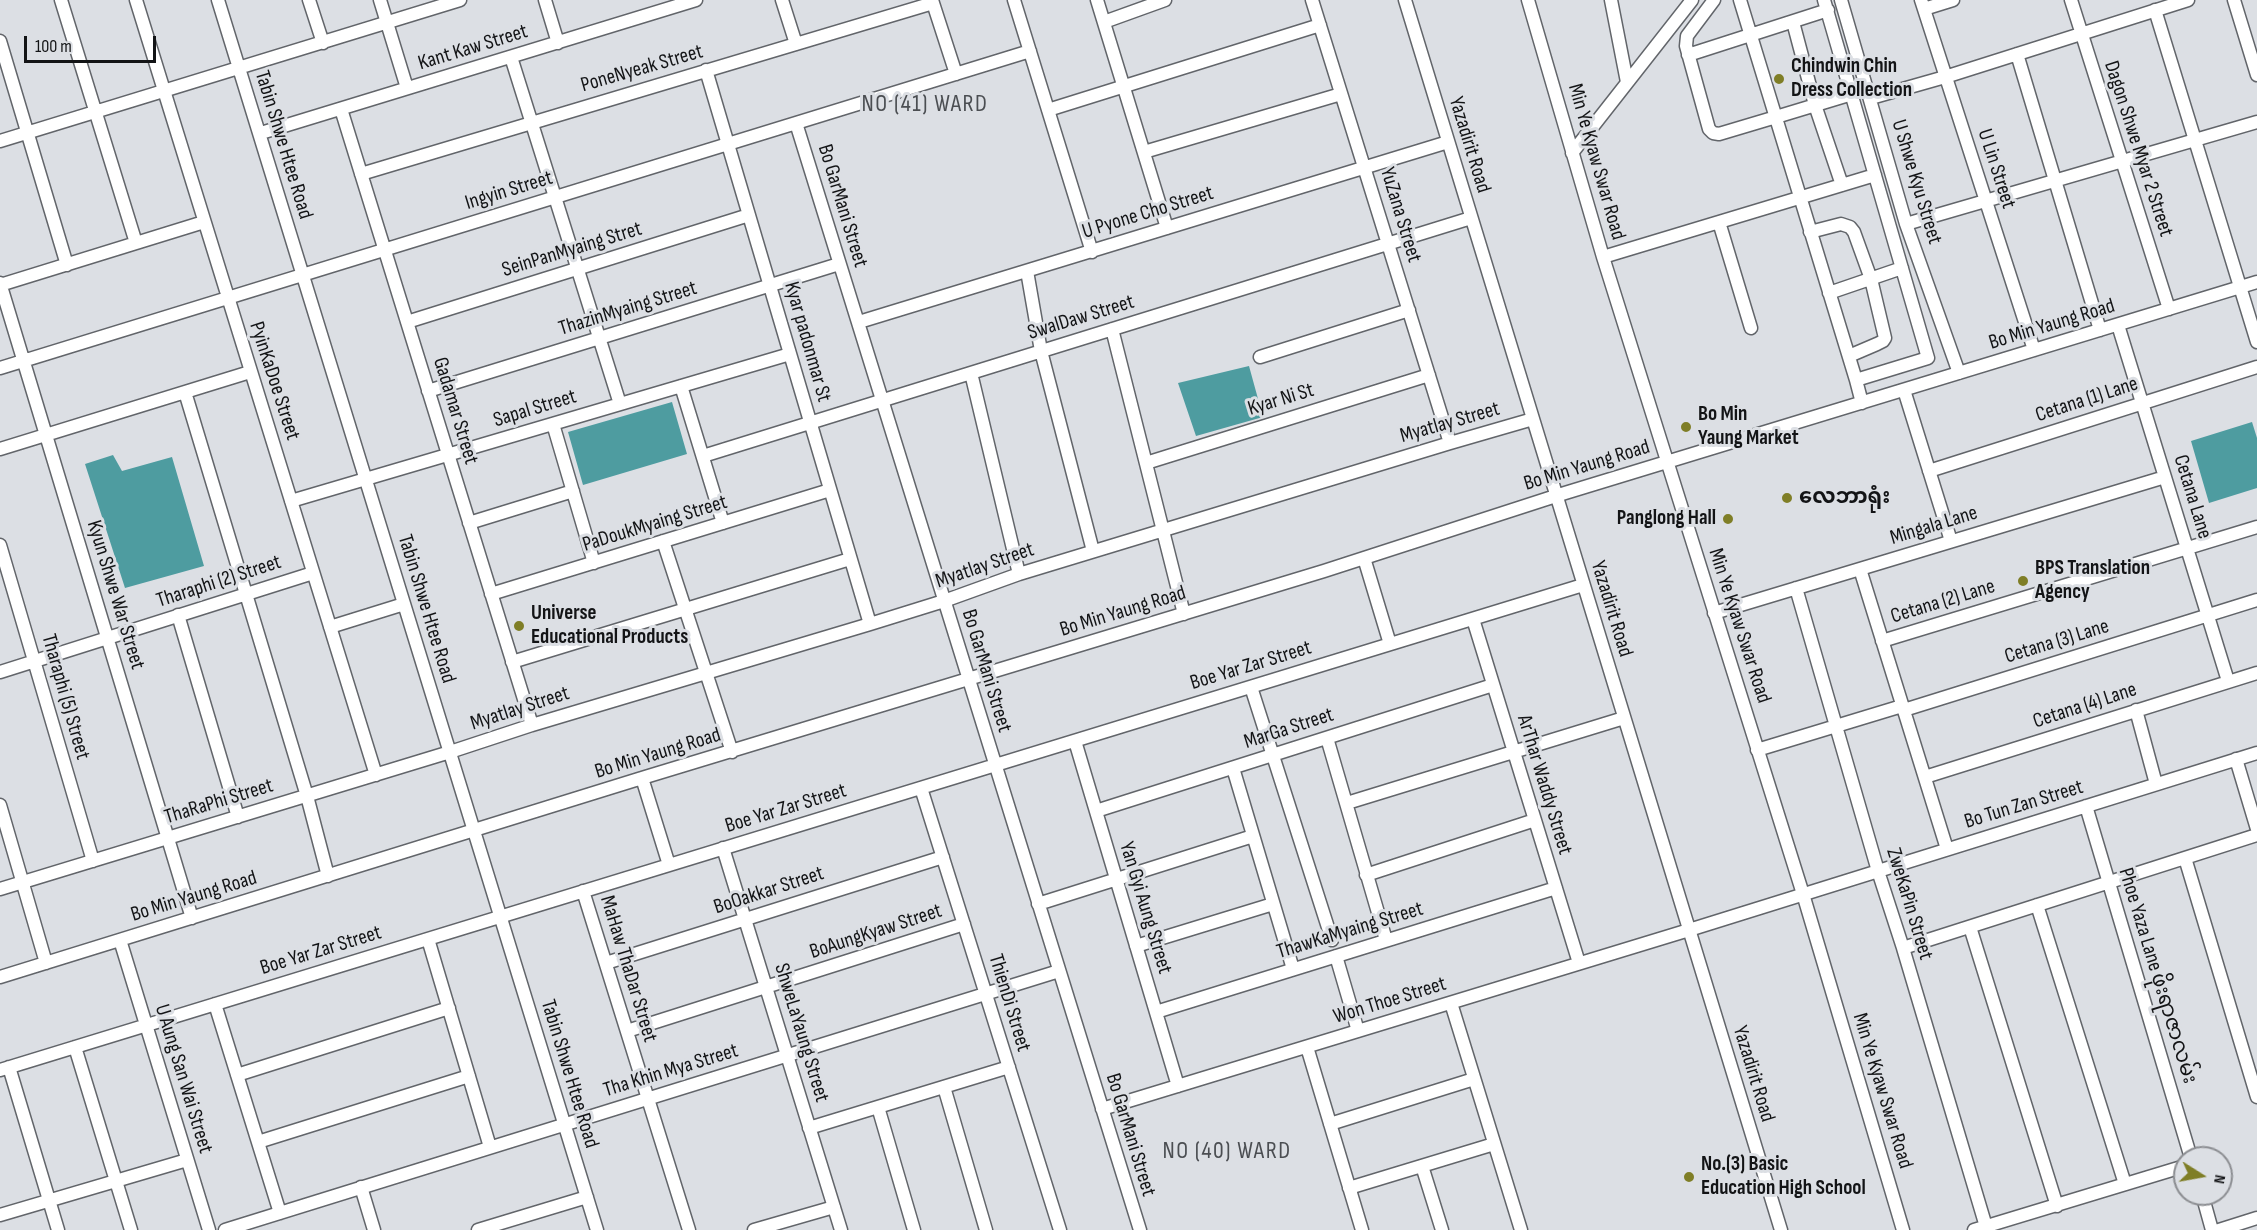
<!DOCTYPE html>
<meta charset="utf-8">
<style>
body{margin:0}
#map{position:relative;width:2257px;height:1230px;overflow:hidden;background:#dcdfe4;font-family:"Sofia Sans Condensed",sans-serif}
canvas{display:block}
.north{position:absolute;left:2173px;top:1146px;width:60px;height:60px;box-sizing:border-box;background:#dcdfe4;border:2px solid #8c8e92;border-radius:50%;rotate:101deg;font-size:16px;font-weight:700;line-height:24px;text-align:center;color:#131416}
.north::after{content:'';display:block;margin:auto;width:21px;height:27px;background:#7f7e26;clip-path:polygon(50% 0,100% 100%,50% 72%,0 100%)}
.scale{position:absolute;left:24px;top:36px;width:132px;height:27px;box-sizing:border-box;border:3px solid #131416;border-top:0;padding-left:8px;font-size:18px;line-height:21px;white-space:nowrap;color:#131416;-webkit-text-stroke:4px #dcdfe4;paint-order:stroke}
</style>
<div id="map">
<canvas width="2257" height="1230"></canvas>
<div class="north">N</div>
<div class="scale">100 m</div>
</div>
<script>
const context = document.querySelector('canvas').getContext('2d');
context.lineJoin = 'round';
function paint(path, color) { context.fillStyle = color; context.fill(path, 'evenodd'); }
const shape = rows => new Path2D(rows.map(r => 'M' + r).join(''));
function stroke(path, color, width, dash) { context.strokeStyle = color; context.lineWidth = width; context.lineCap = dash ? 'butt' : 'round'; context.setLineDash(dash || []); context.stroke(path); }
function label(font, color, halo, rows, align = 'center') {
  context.font = font + ' "Sofia Sans Condensed","Noto Sans Myanmar",sans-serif'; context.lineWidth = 6; context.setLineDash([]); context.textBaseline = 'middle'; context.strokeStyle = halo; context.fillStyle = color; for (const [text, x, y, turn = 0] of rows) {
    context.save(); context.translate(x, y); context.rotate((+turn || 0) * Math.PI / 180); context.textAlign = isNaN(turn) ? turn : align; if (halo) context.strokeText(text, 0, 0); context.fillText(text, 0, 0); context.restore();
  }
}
paint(shape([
 [1249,366,1263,417,1196,436,1178,383],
 [672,402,687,454,583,485,568,432],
 [2252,422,2257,438,2257,488,2209,503,2191,441],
 [113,455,122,471,172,457,204,566,125,588,85,464]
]), '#4e9ca0');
const minor = shape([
 [61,0,136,243],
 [136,0,376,775],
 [218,0,597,1230],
 [309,0,323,43],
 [380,0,407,88],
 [545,0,558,43],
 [782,0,796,44],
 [932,0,956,74],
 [1014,0,1092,252],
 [1097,0,1167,228],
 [1312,0,1450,443],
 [1405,0,1781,1230],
 [1528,0,1603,257,1803,894,1903,1230],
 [1611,0,1627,82],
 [1714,0,1687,36,1686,46,1709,129,1713,133,1719,134,1776,117,1852,94],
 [1740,0,1856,380,1862,403],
 [1824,0,1928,358,1856,380],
 [1841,0,1906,224,1959,373],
 [1921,0,2034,350],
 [2071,0,2169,309],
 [2234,0,2257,75],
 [1924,9,1953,0],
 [2155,10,2257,342],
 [1104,22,1165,0],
 [1793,22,1815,105,1842,185],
 [0,41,67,265],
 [2017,54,2100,330],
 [1688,55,1828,10],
 [511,57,620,404],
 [706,70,870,624],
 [1871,98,1945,77,2188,0],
 [341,109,532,725],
 [1048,110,1320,25],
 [796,123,1140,1230],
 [261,133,696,0],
 [0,141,460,0],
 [1144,152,1341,94],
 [1572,153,1692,0],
 [361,174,933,3],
 [1719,222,1751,328],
 [1906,224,2257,122],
 [1810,232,1841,224,1850,227,1854,232,1871,279,1885,338,1883,341,1877,344,1849,356],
 [1603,257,1875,175],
 [1027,271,1041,351,1093,551],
 [0,283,192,918],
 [0,285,204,222],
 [1829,293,1902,268],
 [407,322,749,215],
 [859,322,1448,142],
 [2118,325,2228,681],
 [1112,329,1184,614],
 [1260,357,1409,310],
 [0,368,1030,51],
 [971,373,1019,574],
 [681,386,723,523],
 [1904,390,1951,541],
 [428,391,839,264],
 [185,392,307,796,328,876],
 [553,424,594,563],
 [0,449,250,372],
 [703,456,1471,218],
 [1146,463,1429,375],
 [1929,471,2257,367],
 [291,501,790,354],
 [469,523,573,491],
 [663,541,732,752],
 [0,545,93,861],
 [1364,558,1390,644],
 [1860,569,1947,849],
 [1796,588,1878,871,1903,948,1987,1230],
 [491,594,830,490],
 [1714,613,2165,477],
 [178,615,238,817],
 [1473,619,1579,963],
 [330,627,404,604],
 [1882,641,2257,527],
 [512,662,850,559],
 [0,672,313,573],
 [1251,687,1332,940],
 [1904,710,2257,600],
 [2136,710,2156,784],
 [1327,738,1386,940],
 [1075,741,1178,1086],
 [1757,750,1902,706],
 [2236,759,2257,829],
 [1233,768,1293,969],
 [1925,777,2257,673],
 [642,778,669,865],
 [921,788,1060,1230],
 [1347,803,1624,718],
 [0,805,46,963],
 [2086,806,2191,1158],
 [1096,811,1493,685],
 [723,848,841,1230],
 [2185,858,2257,1097],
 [1366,875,1535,820],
 [0,889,450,752,532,725,870,624,944,601,1019,574,1450,443,1533,419],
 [583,891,689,1230],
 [1038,904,1253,836],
 [2037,905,2125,1184],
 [1970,927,2057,1206],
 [428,939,490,1147],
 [120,940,209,1230],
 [1136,946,1273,904],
 [1903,948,2257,835],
 [1336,956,1358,1031],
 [606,963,943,857],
 [0,977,642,778,1324,571,1565,493,2257,282],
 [1451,1003,1521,1230],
 [215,1004,280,1213],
 [1156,1012,1556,888],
 [627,1031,964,924],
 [75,1047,131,1230],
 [1307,1047,1362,1230],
 [9,1067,58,1230],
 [0,1070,1583,585],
 [237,1075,449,1008],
 [944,1087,986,1230],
 [878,1107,914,1230],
 [1102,1109,1689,930,2257,753],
 [1330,1124,1474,1079],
 [809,1128,1009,1067],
 [258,1142,469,1076],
 [1422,1166,1442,1230],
 [361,1187,374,1230],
 [1349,1188,1494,1144],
 [2202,1194,2212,1230],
 [0,1215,187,1160],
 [225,1230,1059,971],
 [478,1230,587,1197],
 [754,1230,834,1207],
 [1974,1230,2185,1166],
 [2219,1230,2257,1218]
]);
stroke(minor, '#62656a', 15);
stroke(minor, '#fff', 12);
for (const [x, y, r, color] of [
 [1779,79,6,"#7f7e26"],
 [1686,427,6,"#7f7e26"],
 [1787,498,6,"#7f7e26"],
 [1728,519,6,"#7f7e26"],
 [2023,581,6,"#7f7e26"],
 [519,626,6,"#7f7e26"],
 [1689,1177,6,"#7f7e26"]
]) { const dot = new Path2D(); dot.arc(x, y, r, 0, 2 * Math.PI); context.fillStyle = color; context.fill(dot); stroke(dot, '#dcdfe4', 2); }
label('21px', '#131416', '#dcdfe4', [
 ["Kant Kaw Street",473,48,-17],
 ["PoneNyeak Street",642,69,-16],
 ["Tabin Shwe Htee Road",283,145,73],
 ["Yazadirit Road",1469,145,73],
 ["Dagon Shwe Myar 2 Street",2138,149,72],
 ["Min Ye Kyaw Swar Road",1596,162,74],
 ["U Lin Street",1996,169,72],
 ["U Shwe Kyu Street",1916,182,73],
 ["Ingyin Street",509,191,-17],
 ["Bo GarMani Street",842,206,73],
 ["U Pyone Cho Street",1148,213,-17],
 ["YuZana Street",1400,215,73],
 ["SeinPanMyaing Stret",572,250,-17],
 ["ThazinMyaing Street",628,309,-17],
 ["SwalDaw Street",1081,318,-17],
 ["Bo Min Yaung Road",2052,325,-17],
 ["Kyar padonmar St",807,342,74],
 ["PyinKaDoe Street",274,381,72],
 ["Kyar Ni St",1281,400,-17],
 ["Cetana (1) Lane",2087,400,-18],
 ["Sapal Street",535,409,-17],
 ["Gadamar Street",455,411,73],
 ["Myatlay Street",1450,423,-16],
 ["Bo Min Yaung Road",1587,466,-17],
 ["Cetana Lane",2192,497,73],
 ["PaDoukMyaing Street",655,524,-17],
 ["Mingala Lane",1934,526,-17],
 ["Myatlay Street",985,566,-19],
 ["Tharaphi (2) Street",219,582,-18],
 ["Kyun Shwe War Street",115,595,73],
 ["Cetana (2) Lane",1943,602,-17],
 ["Tabin Shwe Htee Road",426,609,73],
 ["Yazadirit Road",1611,609,73],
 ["Bo Min Yaung Road",1123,612,-17],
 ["Min Ye Kyaw Swar Road",1739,626,72],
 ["Cetana (3) Lane",2057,642,-17],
 ["Boe Yar Zar Street",1251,666,-17],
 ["Bo GarMani Street",986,671,73],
 ["Tharaphi (5) Street",65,697,74],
 ["Cetana (4) Lane",2085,706,-18],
 ["Myatlay Street",520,709,-18],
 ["MarGa Street",1289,729,-18],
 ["Bo Min Yaung Road",658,754,-17],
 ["ArThar Waddy Street",1544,785,73],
 ["ThaRaPhi Street",219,802,-17],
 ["Bo Tun Zan Street",2024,805,-17],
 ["Boe Yar Zar Street",786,809,-17],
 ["BoOakkar Street",769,891,-18],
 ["Bo Min Yaung Road",194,897,-17],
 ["ZweKaPin Street",1909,904,73],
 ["Yan Gyi Aung Street",1145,908,73],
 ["ThawKaMyaing Street",1350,931,-17],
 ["BoAungKyaw Street",876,932,-18],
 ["Boe Yar Zar Street",321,951,-17],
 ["MaHaw ThaDar Street",628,969,73],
 ["Phoe Yaza Lane ဖိုးရာဇာလမ်း",2157,976,73],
 ["Won Thoe Street",1390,1001,-17],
 ["ThienDi Street",1009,1003,73],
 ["ShweLaYaung Street",801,1033,73],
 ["Tha Khin Mya Street",671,1071,-17],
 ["Tabin Shwe Htee Road",569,1074,73],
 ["Yazadirit Road",1753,1074,73],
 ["U Aung San Wai Street",183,1079,73],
 ["Min Ye Kyaw Swar Road",1882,1091,73],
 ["Bo GarMani Street",1130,1135,73]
]);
label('bold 21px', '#131416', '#dcdfe4', [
 ["Chindwin Chin",1791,67],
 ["Dress Collection",1791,91],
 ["Bo Min",1698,415],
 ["Yaung Market",1698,439],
 ["လေဘာရုံး",1799,498],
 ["Panglong Hall",1716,519,"right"],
 ["BPS Translation",2035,569],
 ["Agency",2035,593],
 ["Universe",531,614],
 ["Educational Products",531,638],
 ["No.(3) Basic",1701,1165],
 ["Education High School",1701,1189]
], 'left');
context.letterSpacing = '1.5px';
label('24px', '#4b4e52', '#dcdfe4', [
 ["NO (41) WARD",925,105],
 ["NO (40) WARD",1227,1152]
]);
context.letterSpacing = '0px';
</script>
